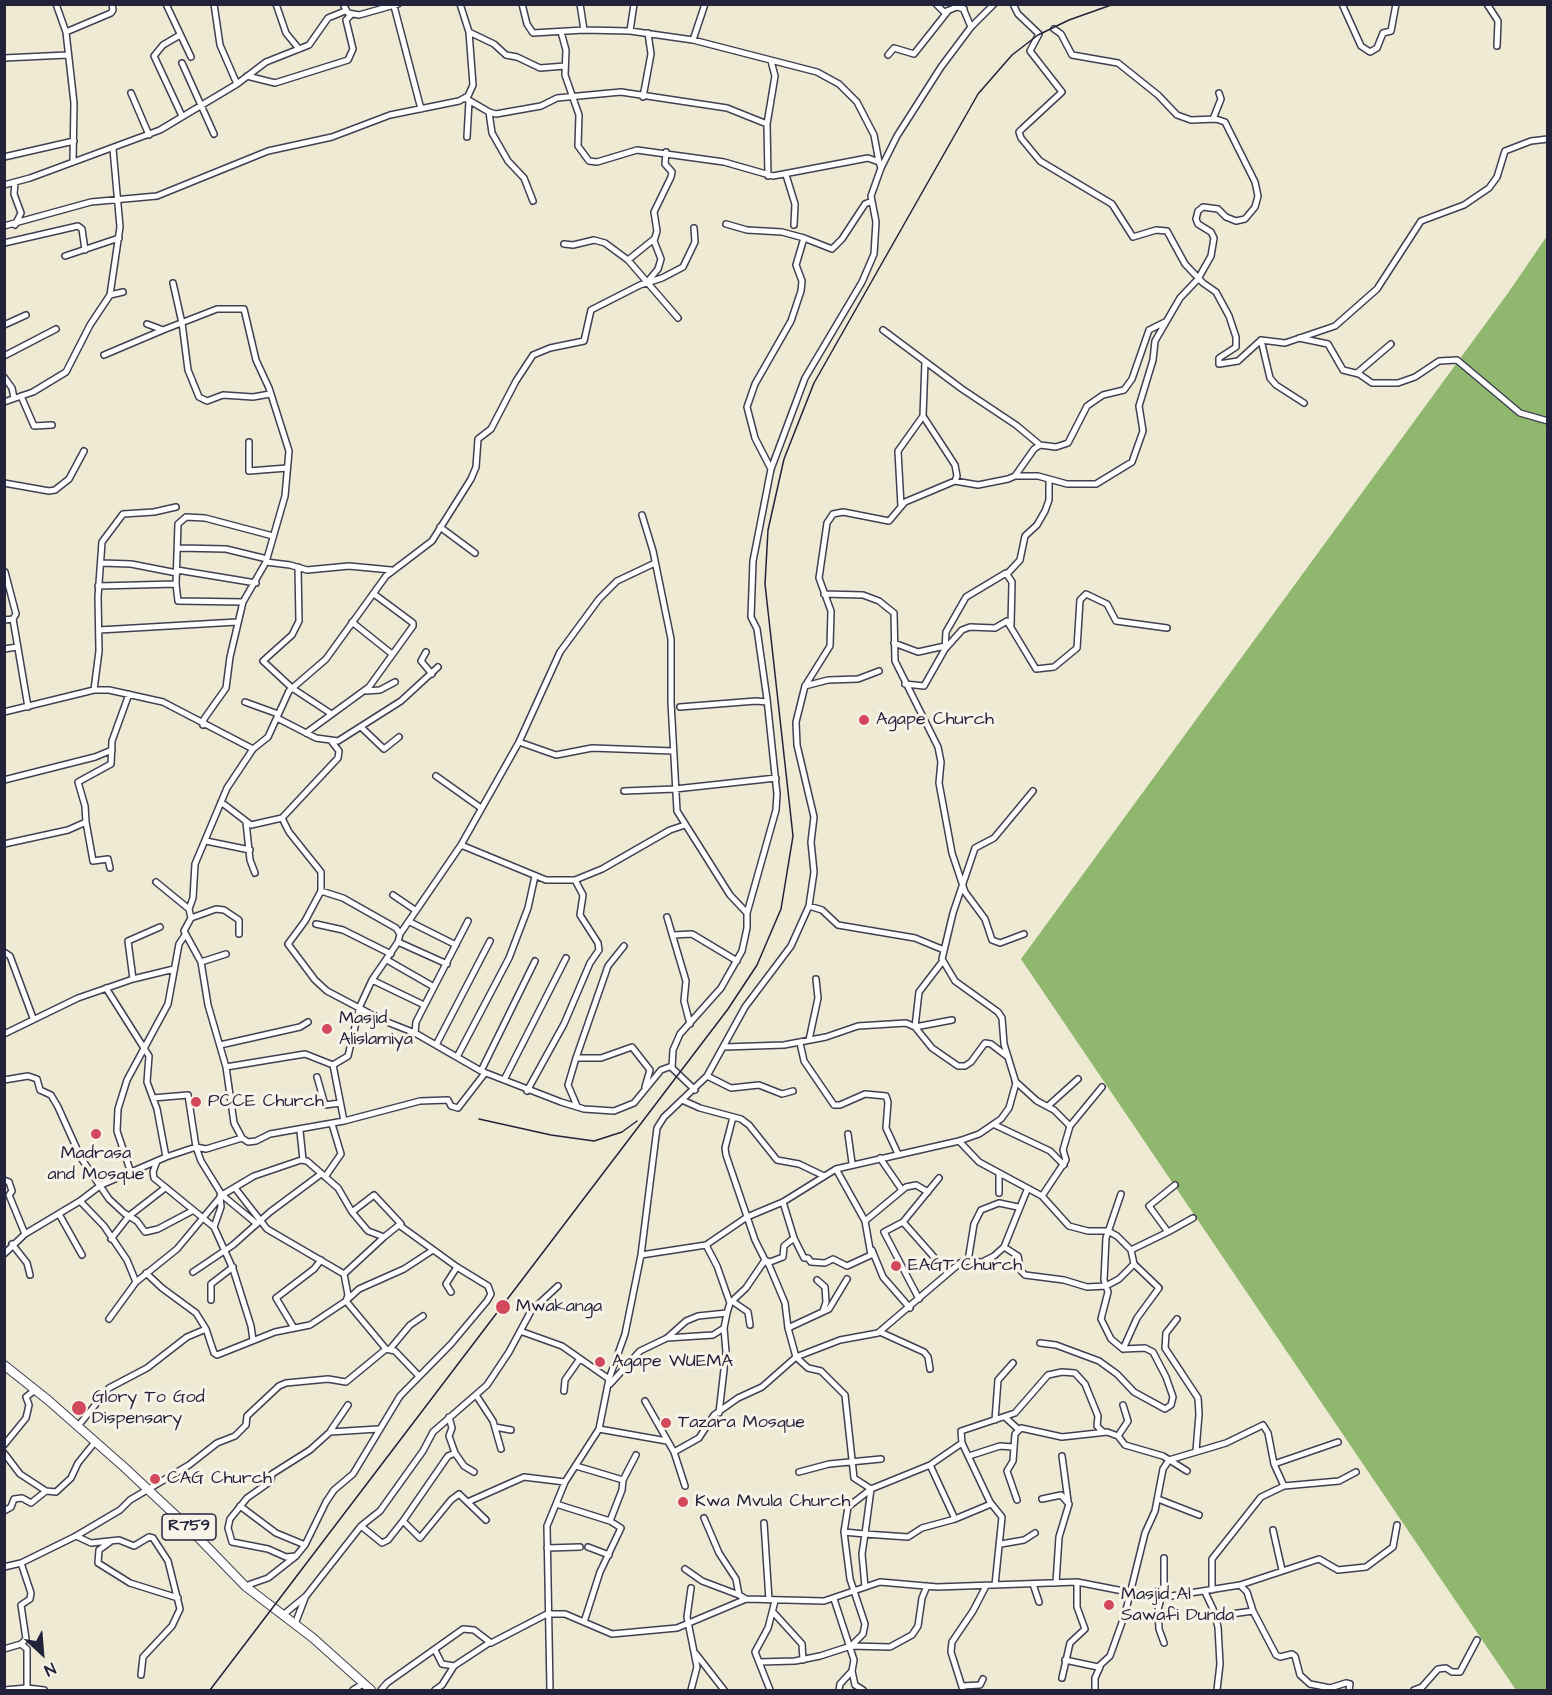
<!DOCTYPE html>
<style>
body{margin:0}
#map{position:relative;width:1552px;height:1695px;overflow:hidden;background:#efead4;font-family:"Architects Daughter",sans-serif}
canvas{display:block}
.frame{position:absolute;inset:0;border:6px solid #22223b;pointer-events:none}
.north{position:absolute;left:12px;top:1623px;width:60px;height:60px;-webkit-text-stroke:4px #f7f3e8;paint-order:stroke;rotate:154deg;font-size:16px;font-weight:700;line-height:24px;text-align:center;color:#22223b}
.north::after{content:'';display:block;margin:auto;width:21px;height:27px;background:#22223b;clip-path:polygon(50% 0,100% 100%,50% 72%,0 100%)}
</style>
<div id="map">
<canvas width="1552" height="1695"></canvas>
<div class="frame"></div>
<div class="north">N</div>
</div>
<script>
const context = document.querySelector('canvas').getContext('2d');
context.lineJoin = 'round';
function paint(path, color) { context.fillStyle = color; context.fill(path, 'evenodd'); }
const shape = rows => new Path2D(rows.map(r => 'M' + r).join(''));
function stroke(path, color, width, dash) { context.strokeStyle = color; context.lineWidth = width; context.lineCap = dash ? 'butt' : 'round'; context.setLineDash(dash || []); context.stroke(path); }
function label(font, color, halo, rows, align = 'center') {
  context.font = font + ' "Architects Daughter",sans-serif'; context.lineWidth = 6; context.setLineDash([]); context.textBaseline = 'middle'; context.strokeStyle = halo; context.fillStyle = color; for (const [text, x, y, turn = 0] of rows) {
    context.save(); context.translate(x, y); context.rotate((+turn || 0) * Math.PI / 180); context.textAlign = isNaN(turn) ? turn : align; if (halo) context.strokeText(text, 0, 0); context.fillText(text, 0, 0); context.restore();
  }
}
paint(shape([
 [1547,236,1547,1690,1516,1690,1021,959,1508,293]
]), '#8fb76d');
const street = shape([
 [56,4,66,32,74,103,73,162],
 [166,4,191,57],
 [214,4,220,45,237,84],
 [276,4,286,33,299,49],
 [343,4,348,13,359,15,398,4],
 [460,4,469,32,494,44,506,55,517,57,540,68,565,66],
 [522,4,527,24,533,33,584,30,630,31,693,40,817,72,839,84,857,102,874,135,879,162],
 [580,4,584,30],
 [936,4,944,12,957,7,964,9],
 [1013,4,1018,14,1039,34,1030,51,1062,92,1023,128,1019,132,1021,138,1040,161,1112,204,1133,237,1156,230,1167,231,1185,264,1203,283,1216,292,1229,316,1236,337,1236,347,1219,358,1219,364,1238,361,1261,340,1285,343,1335,326,1377,289,1421,221,1464,205,1489,188,1497,177,1505,151,1531,141,1548,139],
 [1342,4,1361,46,1370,52,1377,48,1383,33,1391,31,1396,4],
 [1487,4,1498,21,1497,46],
 [394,6,421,109],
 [963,8,971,27],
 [630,31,634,4],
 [66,32,111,13,113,10,112,4],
 [561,32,566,50,565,75,579,115,578,146,589,161,597,162,637,150,724,162,773,176,868,158,879,162,881,168],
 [180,35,163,45,154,56,182,116],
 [693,40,705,4],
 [888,55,894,48,914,54,948,11],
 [4,58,67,55],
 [182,63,214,134],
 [247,76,275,83,348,60,353,49,346,20,352,14],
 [131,93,149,135],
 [643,97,651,54,648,33],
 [465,98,489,112,496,114,541,106,557,98,621,92,727,108,767,124],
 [489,112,492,133,508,161,524,178,533,201],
 [1213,119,1221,99,1219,93],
 [467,137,469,101],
 [4,157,74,141],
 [786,175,795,204,794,225],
 [768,176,767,124,775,76,771,61],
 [15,183,14,194,21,213,15,225],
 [4,185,30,178,160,130,237,84,266,62,309,45,328,18,345,11],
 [726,224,747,230,782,232,804,238,796,265,802,281,801,291,791,321,755,384,747,407,755,438,771,469],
 [4,226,91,202,157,196,268,151,332,137,390,115,459,101,468,96,473,85,469,32],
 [804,238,832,249,842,239,865,204,872,201],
 [4,243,78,226,82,229,85,250],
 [564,244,573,245,594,240,605,243,628,260,678,318],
 [65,256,119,238],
 [628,260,654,239],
 [648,281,658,269,661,259,654,241,657,231,654,212,671,177,672,172,665,164,666,152],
 [173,283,182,323,188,370,199,397,207,401,223,395,253,397,270,394],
 [110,295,123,292],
 [147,324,163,330,217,309,244,309,256,360,269,388,289,451,285,496,266,562,243,602,230,657,226,688,204,719,203,725],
 [4,325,26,315],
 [883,330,962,389,1016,425,1040,445],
 [1299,338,1328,344,1343,370,1359,374,1372,383,1398,383,1415,377,1439,361,1457,360,1520,413,1548,421],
 [1261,340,1270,378,1276,385,1304,403],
 [104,355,163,330],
 [4,356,56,329],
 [1357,373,1391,344],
 [4,377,12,388,14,398],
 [21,396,34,426,52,425],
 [4,402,33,392,66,372,90,325,110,295,120,227,113,149],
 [249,442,249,471,287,468],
 [1015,476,1038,476,1067,484,1096,484,1132,462,1143,431,1139,406,1153,360,1155,341,1180,298,1198,279,1211,256,1214,238,1211,232,1198,224,1196,219,1198,211,1203,207,1218,209,1226,217,1236,221,1245,219,1255,207,1258,196,1255,182,1225,122,1216,119,1191,120,1177,115,1158,95,1118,63,1072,55,1061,34,1054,29],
 [955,481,978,485,1008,479,1015,476,1034,449,1040,445,1056,447,1068,443,1087,406,1103,395,1124,390,1132,379,1149,330,1165,322],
 [4,483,49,491,55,490,69,479,84,451],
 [901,506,898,451,923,416],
 [642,515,653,551,671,639,671,702,677,811,730,895,747,913],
 [440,527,475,553],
 [178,548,226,549,267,559],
 [266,562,290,565,307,570,349,566,391,570],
 [102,563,131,564,177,573],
 [655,563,617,581,599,599,560,652,519,742,461,845,546,880,575,880,602,869,670,830,685,825],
 [298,567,299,621,292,635,263,661,292,688,330,713],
 [177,570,256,583],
 [1008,573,1020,560,1025,536,1037,525,1045,511,1049,500,1049,480],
 [98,586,176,584],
 [824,594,863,595,879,601,894,613,895,661,938,747,941,762,939,783,952,853,965,892,985,919,992,940,1000,943,1024,934],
 [243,602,178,601,176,584,178,524,186,517,205,518,273,536],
 [13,619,28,707],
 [4,620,13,619,16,614,5,572],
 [352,622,392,654],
 [99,630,237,622],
 [894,643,918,652,945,646],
 [4,649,17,647],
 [945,649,946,632,966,597,1006,573,1012,582,1011,625],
 [426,652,421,661,432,674],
 [905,684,924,686,945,649,962,630,970,627,995,628,1007,621,1036,669,1054,667,1077,648,1080,600,1086,594,1107,604,1116,621,1167,628],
 [805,686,828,680,858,679,879,671],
 [94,690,99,651,98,597,102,542,123,514,154,512,176,507],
 [366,691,380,690,395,682],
 [245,702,278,714],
 [680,707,756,701,767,702],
 [4,712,94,690,109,690,163,702,253,749,268,737,289,691,326,659,386,576,432,541,471,479,476,467,478,439,491,429,516,381,533,355,550,348,584,341,591,310,640,285,662,278,683,267,695,242,694,228],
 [277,718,316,738,338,741,401,701,438,667],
 [361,727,384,749,399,737],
 [306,733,369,687,413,626,413,623,374,594],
 [519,742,556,755,592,748,673,751],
 [436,776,481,808],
 [4,780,95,757,112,750],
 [624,791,675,789,776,778],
 [221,802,251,825,282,818,289,832,321,872,321,891,343,898,396,928,400,934,398,942,372,980,360,1006,348,1056,333,1065,344,1121],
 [282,818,338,758,339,751,332,742],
 [86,822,93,861,108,859,110,868],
 [246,822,250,860,255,873],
 [206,841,250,850],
 [4,844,68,830,86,822,85,806,78,782,111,764,112,741,129,694],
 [156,882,189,909],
 [321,891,305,921,288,944,315,980,327,991,382,1020,415,1033,481,1071,561,1102,584,1109,614,1111,634,1103,661,1070,672,1066],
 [393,895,415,910],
 [809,906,822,910,838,925,915,938,944,950],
 [667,917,686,981,684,1001,690,1024],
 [191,918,216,909,224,910,239,920,239,934],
 [410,922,456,945],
 [316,924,343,930,391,954],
 [400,934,461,845],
 [673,935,692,934,737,961],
 [398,942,447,964],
 [4,952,10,956,33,1018],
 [387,960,434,987],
 [201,962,226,954],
 [942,962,919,992,915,1027,932,1048,958,1066,965,1066,971,1062,985,1043,991,1044,1008,1057],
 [133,979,128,941,160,927],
 [372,980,424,1005],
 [106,988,149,1056,147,1082,157,1109,166,1157],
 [415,1033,416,1022,468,921],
 [4,1034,78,998,133,979,174,969],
 [809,1040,818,998,816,979],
 [800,1043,804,1061,834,1105,840,1105,865,1094,886,1096,888,1102,886,1128,898,1154],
 [220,1045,300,1027,308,1022],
 [436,1045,490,941],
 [724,1047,784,1045,826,1037,858,1026,906,1023,915,1027,952,1020],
 [457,1057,509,958,528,908,535,876],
 [576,1058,601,1058,632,1047,650,1070,645,1087],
 [226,1067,305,1054,333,1065],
 [481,1071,535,961],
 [707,1076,731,1088,759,1085,782,1094,793,1091],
 [317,1077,325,1105,340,1103],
 [4,1080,28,1076,37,1079,40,1090,51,1095,58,1107,81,1158,109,1199,124,1213,137,1221,145,1232,158,1229,192,1211],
 [504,1080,566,958],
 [1015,1081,1037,1101,1054,1110,1070,1126],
 [1102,1087,1070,1126,1063,1150,1066,1160,1042,1196,1069,1226,1088,1231,1108,1231,1117,1236,1131,1250,1134,1264,1159,1288,1137,1318,1123,1349],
 [695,1090,672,1068,673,1050,680,1034,721,988,742,951,747,928,747,913,776,810,777,794,767,699,757,629,751,617,753,561,771,469,805,378,862,282,874,254,876,222,871,196,881,168,897,136,941,67,971,27,994,4],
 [527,1091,564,1024,590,963,599,950,598,943,580,915,583,895,575,880],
 [153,1098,188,1095,196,1147,201,1161,222,1195,257,1224],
 [682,1100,700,1108,741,1119,749,1125,777,1160,799,1164,824,1176],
 [577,1106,568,1085,576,1058,608,966,624,946],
 [1048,1106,1078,1079],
 [733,1117,725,1148,726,1155,755,1240,765,1260,770,1262,783,1257,784,1246,794,1238,783,1202],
 [995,1125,1050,1151,1064,1165],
 [300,1131,303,1160],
 [848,1134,852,1163],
 [242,1138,234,1123,226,1067,208,1005,201,962,184,931,191,918,189,909,193,898,195,864,227,788,253,749],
 [959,1141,979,1162,1042,1196],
 [880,1158,902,1190],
 [157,1161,153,1172,154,1178,214,1227,233,1269,251,1326,253,1340],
 [131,1173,117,1131,118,1109,127,1080,168,1004,179,944,185,935],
 [999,1174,999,1193],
 [325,1177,341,1154,332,1124],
 [4,1180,9,1182,12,1191,9,1195,25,1234],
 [80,1201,104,1226,127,1260,136,1282],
 [352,1212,374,1195,401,1224],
 [59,1214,82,1255],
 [865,1221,906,1187,916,1185,928,1192],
 [903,1222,948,1273],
 [214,1227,221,1207,220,1196],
 [1168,1232,1193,1218],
 [794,1238,804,1258,808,1258,811,1262,825,1263,833,1259,847,1266,871,1255,865,1221,836,1169],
 [111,1239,129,1216,165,1188],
 [12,1244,27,1263,30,1275],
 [706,1245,717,1266,730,1303,727,1313],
 [1004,1247,1018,1256,1021,1271,1025,1275,1064,1280,1087,1287,1106,1286,1119,1279,1134,1264],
 [872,1250,883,1277,910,1308],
 [1131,1250,1168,1232,1149,1206,1175,1185],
 [4,1254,25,1234,80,1201,101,1185,166,1157,196,1147,206,1149,242,1138,248,1142,256,1141,270,1134,344,1121,420,1101,448,1100,451,1106,458,1108,485,1073],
 [641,1255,706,1245,747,1217,783,1202,836,1169,959,1141,979,1134,1001,1119,1009,1108,1016,1083,1004,1044,1002,1018,998,1012,955,981,942,959,953,913,975,848,994,838,1033,791],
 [968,1261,974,1224,981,1210,999,1203,1018,1207],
 [193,1272,233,1245,270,1212,321,1174],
 [146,1273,162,1288,196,1313,206,1329,214,1353,217,1355,275,1332,310,1325,346,1301,348,1295,344,1274,267,1229,235,1188],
 [344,1274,384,1237],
 [847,1279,829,1309,788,1328,796,1357,808,1368,821,1371,845,1395,854,1478,871,1489,848,1507,844,1532,865,1534,862,1554,865,1587],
 [817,1280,825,1287,826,1302,823,1311],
 [451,1292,446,1284,457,1267],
 [348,1299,359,1289,404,1269,433,1250],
 [919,1299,884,1232,903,1222,939,1178],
 [211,1300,211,1284,233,1267],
 [346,1301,386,1349],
 [732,1301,748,1312,750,1325],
 [730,1303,746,1288,765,1260,769,1265,785,1303,788,1328],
 [109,1319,136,1282,177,1249,222,1195,254,1176,301,1160,307,1161,338,1188,352,1212,368,1231,384,1237,399,1225,457,1267,488,1286,491,1294,487,1301,451,1344,400,1396,353,1474,334,1490,326,1502,305,1545,296,1556,268,1578,245,1586],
 [1177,1319,1166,1333,1165,1348,1198,1398,1199,1414,1196,1451],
 [294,1328,276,1298,314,1269,321,1260],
 [520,1331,562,1346,609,1379],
 [880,1332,924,1352,928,1357,930,1369],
 [1040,1343,1056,1345,1099,1361,1117,1374,1134,1392,1165,1409,1171,1405,1173,1397,1166,1377,1153,1352,1145,1348,1123,1349,1111,1339,1101,1319,1108,1292,1104,1280,1106,1238,1121,1194],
 [390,1349,410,1325,423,1316],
 [610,1384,640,1351,667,1338,686,1321,698,1316,727,1313,724,1328,713,1335,667,1338],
 [564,1391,565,1380,579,1360],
 [476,1395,493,1421,501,1449],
 [645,1401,674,1452,685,1486],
 [719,1413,726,1352,724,1328],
 [1006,1418,1018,1429],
 [995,1420,998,1380,1013,1363],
 [78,1426,109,1388,147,1368,187,1337,206,1329],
 [495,1427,511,1430],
 [599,1429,667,1441],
 [331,1430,348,1405],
 [1118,1436,1128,1421,1123,1405],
 [962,1443,961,1431,1015,1413,1048,1375,1062,1372,1075,1373,1085,1384,1098,1416,1097,1426,1102,1431],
 [4,1445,26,1418,29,1405,26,1397,35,1390],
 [674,1452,699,1438,714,1415,738,1398,762,1387,796,1357,840,1340,878,1333,960,1263,968,1261,982,1262,994,1256,1004,1247,1027,1190],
 [4,1453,20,1474,46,1491,56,1492,71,1478,78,1463,95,1442],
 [455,1453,464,1466,474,1472],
 [969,1456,1000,1446,1013,1447],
 [1062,1456,1068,1501],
 [1274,1464,1338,1442],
 [930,1465,955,1519],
 [576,1466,623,1480],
 [799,1472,829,1464,881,1459],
 [1042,1499,1061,1495,1069,1504,1059,1537,1056,1583],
 [1158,1499,1199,1515],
 [1017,1500,1007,1471,1013,1461,1015,1434,1021,1428,1062,1437,1107,1432,1118,1436,1125,1445,1163,1456,1187,1471],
 [470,1501,524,1477,565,1482],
 [556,1504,610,1521],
 [991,1504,955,1519,922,1528,908,1537,865,1534,871,1489,930,1465,962,1443,990,1502,1002,1517,995,1585],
 [240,1506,276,1533,305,1545],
 [4,1511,11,1507,14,1499,22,1498,31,1503,46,1491],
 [704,1518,719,1553,736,1579,739,1595,746,1599],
 [403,1521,448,1456,455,1453,449,1436,452,1428,449,1417],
 [764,1523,769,1600],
 [361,1526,382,1543,388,1540,403,1521,420,1538,451,1500,459,1494,486,1520],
 [1273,1530,1282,1570],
 [76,1536,91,1543,119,1540,134,1546,149,1537,153,1538,168,1561,180,1609,172,1626,143,1657,141,1675],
 [110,1542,99,1550,98,1563,130,1583,178,1598],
 [1001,1544,1024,1540,1035,1533],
 [588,1547,609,1555],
 [547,1548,580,1547],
 [296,1556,286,1557,268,1549,232,1542,228,1528,230,1519,247,1498,271,1481,272,1474,310,1450,330,1432,378,1429],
 [1164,1558,1164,1586,1158,1610,1159,1629,1164,1643],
 [4,1567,21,1563,76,1536,120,1510,130,1500,189,1465,217,1443,235,1436,246,1425,247,1416,279,1386,286,1383,328,1379,346,1382,386,1349,395,1351,418,1375],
 [685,1569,702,1581,739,1595],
 [1033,1584,1039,1602],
 [1240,1585,1319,1559,1338,1570,1366,1567,1393,1547,1397,1525],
 [1212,1590,1212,1559,1261,1497,1284,1486,1339,1481,1356,1472],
 [1205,1592,1213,1609,1218,1627,1220,1664,1217,1690],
 [834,1599,854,1660,852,1671,840,1684,839,1690],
 [773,1612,802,1644,803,1660],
 [283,1615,306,1596,361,1526,380,1511,423,1451,433,1432,487,1385,509,1352,531,1311,558,1286],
 [1216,1616,1253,1611],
 [584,1622,600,1572,621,1528,610,1521,622,1490,623,1480,636,1455],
 [295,1624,305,1598],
 [21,1644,27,1649,27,1688],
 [851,1646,890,1647,912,1635,918,1626,922,1598,927,1586],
 [4,1649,21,1644,26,1639,21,1605,30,1599,31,1593,21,1563],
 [435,1650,442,1664,454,1666,489,1643],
 [696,1654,724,1690],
 [1065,1660,1098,1667,1110,1656,1125,1614,1145,1533,1155,1511,1163,1469,1169,1460,1226,1443,1263,1425,1268,1433,1274,1464,1284,1486],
 [759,1662,795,1661,820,1656,851,1646,863,1634,865,1624,850,1579,844,1532],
 [852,1671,855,1685,863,1690],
 [1062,1678,1070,1643,1085,1629,1077,1607,1077,1582],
 [962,1686,980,1685,983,1679],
 [4,1690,27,1688,44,1690],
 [353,1690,363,1684],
 [381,1690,387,1683,463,1629,474,1630,491,1643,547,1614,565,1614,612,1634,677,1628,746,1599,824,1601,880,1582,937,1587,1077,1582,1159,1598,1240,1585,1247,1592,1253,1611,1276,1655,1280,1657,1292,1654,1295,1656,1300,1675,1310,1684,1330,1688,1346,1683,1350,1684,1349,1690],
 [435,1690,442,1685,454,1666],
 [550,1690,547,1526,565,1482,599,1429,609,1379,625,1334,641,1255,657,1128,664,1117,707,1076,745,1007,791,946,809,906,814,872,811,842,814,817,797,745,796,722,805,686,830,646,831,611,819,578,827,523,833,514,843,512,889,521,905,502,955,481,957,476,955,465,923,416,925,362],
 [691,1690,697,1667,687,1617,691,1588],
 [770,1690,755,1652,768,1628,775,1601],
 [963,1690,951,1652,952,1642,973,1611,986,1586],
 [1095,1690,1095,1678,1100,1667],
 [1414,1690,1422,1687,1438,1669,1446,1668,1452,1672,1460,1672,1477,1640]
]);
const primary = shape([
 [4,1365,48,1400,124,1467,188,1527,245,1586,313,1638,371,1690]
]);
stroke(street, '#414052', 8);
stroke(primary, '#414052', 10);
stroke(street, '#fff', 5);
stroke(primary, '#fff', 8);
stroke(shape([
 [479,1119,551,1135,594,1141,622,1132,637,1121],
 [210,1690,728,1009,757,965,781,909,793,836,765,584,768,530,784,459,814,383,978,94,1012,55,1038,35,1069,20,1114,4]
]), '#22223b', 1.5);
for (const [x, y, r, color] of [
 [864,720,6,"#d1495b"],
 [327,1029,6,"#d1495b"],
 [196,1102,6,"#d1495b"],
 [96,1134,6,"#d1495b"],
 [896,1266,6,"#d1495b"],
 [503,1307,8,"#d1495b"],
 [600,1362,6,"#d1495b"],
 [79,1408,8,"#d1495b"],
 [666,1423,6,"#d1495b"],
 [155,1479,6,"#d1495b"],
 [683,1502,6,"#d1495b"],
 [1109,1605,6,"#d1495b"]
]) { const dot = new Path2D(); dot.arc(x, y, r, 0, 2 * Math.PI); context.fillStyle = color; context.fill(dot); stroke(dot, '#f7f3e8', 2); }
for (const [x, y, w] of [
 [189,1527,54]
]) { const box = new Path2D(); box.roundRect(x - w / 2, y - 13, w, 26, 4.5); context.fillStyle = '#f7f3e8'; context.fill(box); stroke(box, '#22223b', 1.5); }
label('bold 16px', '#22223b', null, [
 ["R759",189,1527]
]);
label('18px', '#22223b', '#f7f3e8', [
 ["Agape Church",876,720],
 ["Masjid",339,1019],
 ["Alislamiya",339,1040],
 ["PCCE Church",208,1102],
 ["Madrasa",96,1154,"center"],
 ["and Mosque",96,1175,"center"],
 ["EAGT Church",908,1266],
 ["Mwakanga",516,1307],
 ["Agape WUEMA",612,1362],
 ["Glory To God",92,1398],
 ["Dispensary",92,1419],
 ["Tazara Mosque",678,1423],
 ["CAG Church",167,1479],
 ["Kwa Mvula Church",695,1502],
 ["Masjid Al",1121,1595],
 ["Sawafi Dunda",1121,1616]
], 'left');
</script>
